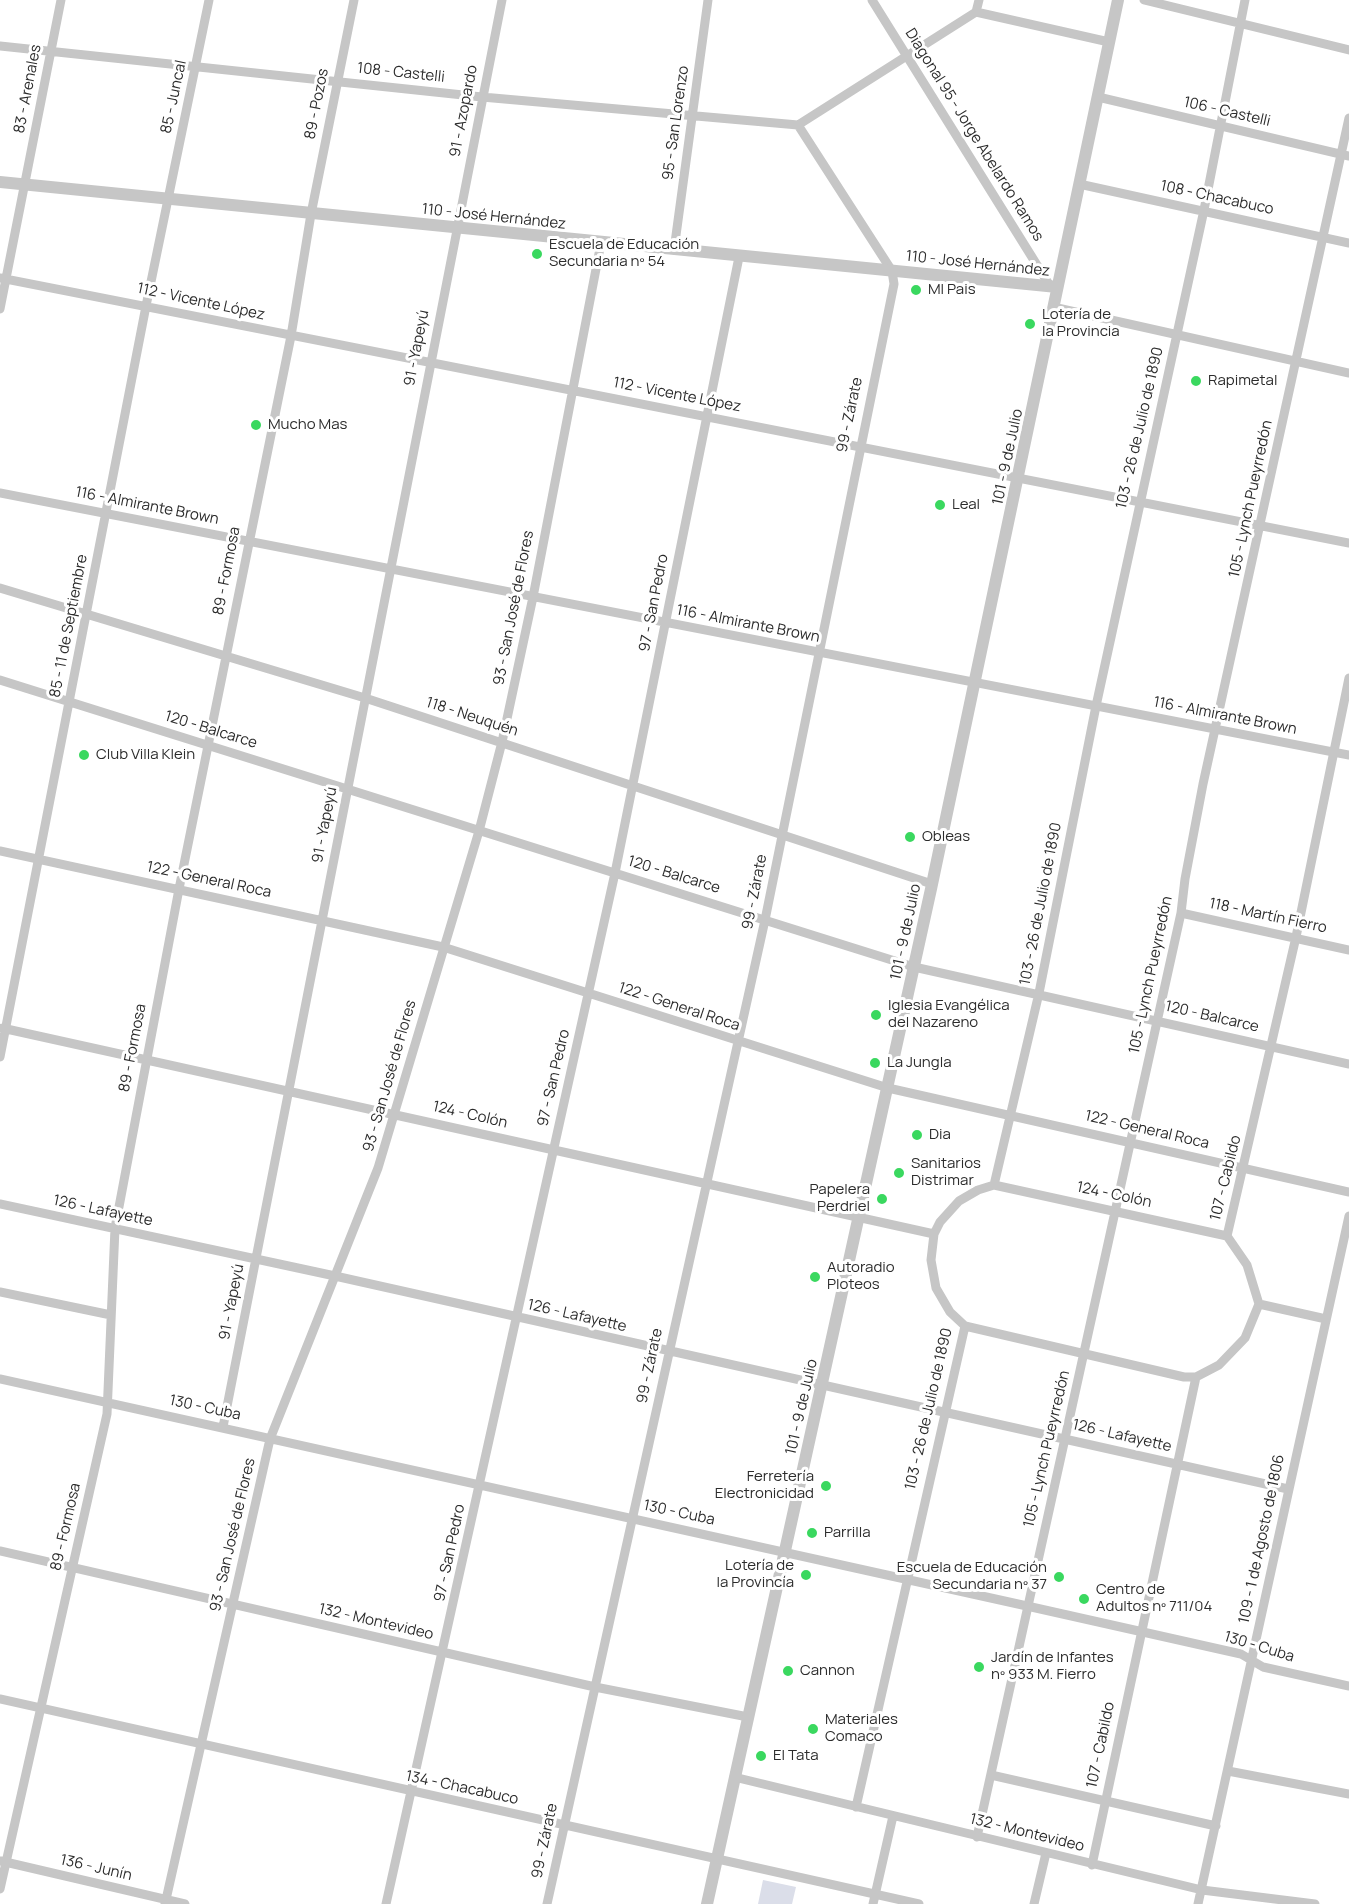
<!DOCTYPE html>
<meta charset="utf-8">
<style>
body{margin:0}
canvas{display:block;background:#fff}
</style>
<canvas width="1349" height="1904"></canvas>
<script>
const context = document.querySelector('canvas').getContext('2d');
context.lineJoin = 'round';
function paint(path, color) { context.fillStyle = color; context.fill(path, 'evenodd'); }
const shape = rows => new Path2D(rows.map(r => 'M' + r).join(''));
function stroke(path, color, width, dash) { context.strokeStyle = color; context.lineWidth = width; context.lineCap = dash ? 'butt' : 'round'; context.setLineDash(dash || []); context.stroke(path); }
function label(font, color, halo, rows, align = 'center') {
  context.font = font + ' Manrope,sans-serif'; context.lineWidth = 6; context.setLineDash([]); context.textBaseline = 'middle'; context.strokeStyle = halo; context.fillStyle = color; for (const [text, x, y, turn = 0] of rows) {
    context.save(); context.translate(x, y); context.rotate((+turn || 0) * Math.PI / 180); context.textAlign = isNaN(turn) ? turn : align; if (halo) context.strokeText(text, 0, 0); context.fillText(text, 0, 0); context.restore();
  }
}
paint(shape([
 [763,1880,796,1887,792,1904,758,1904]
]), '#dbdee9');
stroke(shape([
 [872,0,1050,286],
 [1144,0,1349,50],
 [976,12,1109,42],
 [0,46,482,97,798,125],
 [1098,97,1349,156],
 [798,125,976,12,979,0],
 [1079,184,1349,243],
 [674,250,708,0],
 [0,278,1349,543],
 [1053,307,1349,373],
 [0,309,61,0],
 [0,493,1349,755],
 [0,588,365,698,932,884],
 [0,680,914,967,1349,1064],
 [0,851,443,947,888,1088,1349,1192],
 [1181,913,1349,950],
 [2,1028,934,1234],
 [0,1057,146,306,209,0],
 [994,1185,1039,993,1096,706,1204,210,1245,0],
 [994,1185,1227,1236,1247,1265,1259,1304,1245,1338,1219,1365,1196,1377,1184,1377,965,1326,950,1312,936,1288,931,1260,934,1234,940,1222,959,1201,978,1190,994,1185],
 [0,1204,335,1276,1288,1489],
 [1227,1236,1296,937,1349,678],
 [0,1292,111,1315],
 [1259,1304,1326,1319],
 [0,1379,1027,1606,1241,1654,1263,1667,1349,1686],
 [223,1427,502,0],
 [0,1551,595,1687,748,1717],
 [0,1699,919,1904],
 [1228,1771,1349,1794],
 [991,1775,1216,1826],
 [734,1777,1202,1890,1315,1904],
 [856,1807,965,1326],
 [977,1837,1181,913,1185,879,1203,784,1349,118],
 [1,1861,185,1904],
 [1092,1865,1196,1377],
 [0,1889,107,1414,115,1228,179,889,291,336,311,214,354,0],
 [165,1904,270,1439,378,1168,479,831,502,742,533,597,601,243],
 [386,1904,615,873,739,257],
 [547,1904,765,920,894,284,892,271,798,125],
 [873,1904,893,1816],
 [1034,1904,1046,1853],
 [1198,1904,1349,1216]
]), '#c6c6c6', 9);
stroke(shape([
 [0,182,1057,287],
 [707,1904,931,889,1118,0]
]), '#c6c6c6', 12);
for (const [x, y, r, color] of [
 [537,254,6,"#3ad85f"],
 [916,290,6,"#3ad85f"],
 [1030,324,6,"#3ad85f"],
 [1196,381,6,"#3ad85f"],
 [256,425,6,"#3ad85f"],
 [940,505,6,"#3ad85f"],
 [84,755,6,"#3ad85f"],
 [910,837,6,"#3ad85f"],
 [876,1015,6,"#3ad85f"],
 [875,1063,6,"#3ad85f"],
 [917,1135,6,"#3ad85f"],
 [899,1173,6,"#3ad85f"],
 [882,1199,6,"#3ad85f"],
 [815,1277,6,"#3ad85f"],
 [826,1486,6,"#3ad85f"],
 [812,1533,6,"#3ad85f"],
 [806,1575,6,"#3ad85f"],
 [1059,1577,6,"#3ad85f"],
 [1084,1599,6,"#3ad85f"],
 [979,1667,6,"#3ad85f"],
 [788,1671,6,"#3ad85f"],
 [813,1729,6,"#3ad85f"],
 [761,1756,6,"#3ad85f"]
]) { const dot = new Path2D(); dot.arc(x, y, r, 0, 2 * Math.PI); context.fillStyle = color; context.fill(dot); stroke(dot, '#fff', 2); }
label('15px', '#2c2c2c', '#fff', [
 ["108 - Castelli",401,73,6],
 ["83 - Arenales",28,89,-79],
 ["85 - Juncal",174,97,-78],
 ["89 - Pozos",317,104,-79],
 ["91 - Azopardo",464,111,-79],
 ["106 - Castelli",1227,112,13],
 ["95 - San Lorenzo",676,123,-82],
 ["Diagonal 95 - Jorge Abelardo Ramos",974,135,58],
 ["108 - Chacabuco",1217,198,12],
 ["110 - José Hernández",494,217,6],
 ["110 - José Hernández",978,264,6],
 ["112 - Vicente López",201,302,12],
 ["91 - Yapeyú",417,348,-79],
 ["112 - Vicente López",677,395,11],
 ["99 - Zárate",850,415,-78],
 ["103 - 26 de Julio de 1890",1140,428,-77],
 ["101 - 9 de Julio",1008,457,-78],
 ["105 - Lynch Pueyrredón",1251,499,-78],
 ["116 - Almirante Brown",147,506,11],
 ["89 - Formosa",227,571,-79],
 ["97 - San Pedro",654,603,-79],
 ["93 - San José de Flores",514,608,-79],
 ["116 - Almirante Brown",748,624,11],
 ["85 - 11 de Septiembre",69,626,-79],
 ["116 - Almirante Brown",1225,716,11],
 ["118 - Neuquén",472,717,18],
 ["120 - Balcarce",211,730,17],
 ["91 - Yapeyú",325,825,-79],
 ["120 - Balcarce",674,875,17],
 ["122 - General Roca",209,880,12],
 ["99 - Zárate",755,892,-79],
 ["103 - 26 de Julio de 1890",1041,904,-79],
 ["118 - Martín Fierro",1268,916,12],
 ["101 - 9 de Julio",906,932,-78],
 ["105 - Lynch Pueyrredón",1151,975,-78],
 ["122 - General Roca",679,1007,18],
 ["120 - Balcarce",1212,1017,13],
 ["89 - Formosa",133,1048,-79],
 ["93 - San José de Flores",390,1076,-74],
 ["97 - San Pedro",554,1078,-77],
 ["124 - Colón",470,1115,13],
 ["122 - General Roca",1147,1130,13],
 ["107 - Cabildo",1226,1178,-76],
 ["124 - Colón",1114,1195,12],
 ["126 - Lafayette",103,1211,12],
 ["91 - Yapeyú",232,1302,-79],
 ["126 - Lafayette",577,1316,13],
 ["99 - Zárate",650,1366,-78],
 ["101 - 9 de Julio",802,1407,-77],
 ["130 - Cuba",205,1408,12],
 ["103 - 26 de Julio de 1890",929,1409,-77],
 ["126 - Lafayette",1122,1436,13],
 ["105 - Lynch Pueyrredón",1047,1449,-77],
 ["130 - Cuba",679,1513,12],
 ["89 - Formosa",66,1527,-77],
 ["93 - San José de Flores",233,1535,-77],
 ["109 - 1 de Agosto de 1806",1262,1539,-78],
 ["97 - San Pedro",450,1553,-78],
 ["132 - Montevideo",376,1622,13],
 ["130 - Cuba",1259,1647,17],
 ["107 - Cabildo",1101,1745,-78],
 ["134 - Chacabuco",462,1788,12],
 ["132 - Montevideo",1027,1833,14],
 ["99 - Zárate",545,1841,-78],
 ["136 - Junín",96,1868,13]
]);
label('15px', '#2c2c2c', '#fff', [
 ["Escuela de Educación",549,245],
 ["Secundaria nº 54",549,262],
 ["MI Pais",928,290],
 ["Lotería de",1042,315],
 ["la Provincia",1042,332],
 ["Rapimetal",1208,381],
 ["Mucho Mas",268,425],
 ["Leal",952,505],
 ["Club Villa Klein",96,755],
 ["Obleas",922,837],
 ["Iglesia Evangélica",888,1006],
 ["del Nazareno",888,1023],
 ["La Jungla",887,1063],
 ["Dia",929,1135],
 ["Sanitarios",911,1164],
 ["Distrimar",911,1181],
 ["Papelera",870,1190,"right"],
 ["Perdriel",870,1207,"right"],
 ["Autoradio",827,1268],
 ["Ploteos",827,1285],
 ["Ferretería",814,1477,"right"],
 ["Electronicidad",814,1494,"right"],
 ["Parrilla",824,1533],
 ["Lotería de",794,1566,"right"],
 ["la Provincía",794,1583,"right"],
 ["Escuela de Educación",1047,1568,"right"],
 ["Secundaria nº 37",1047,1585,"right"],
 ["Centro de",1096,1590],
 ["Adultos nº 711/04",1096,1607],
 ["Jardín de Infantes",991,1658],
 ["nº 933 M. Fierro",991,1675],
 ["Cannon",800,1671],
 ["Materiales",825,1720],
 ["Comaco",825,1737],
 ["El Tata",773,1756]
], 'left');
</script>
